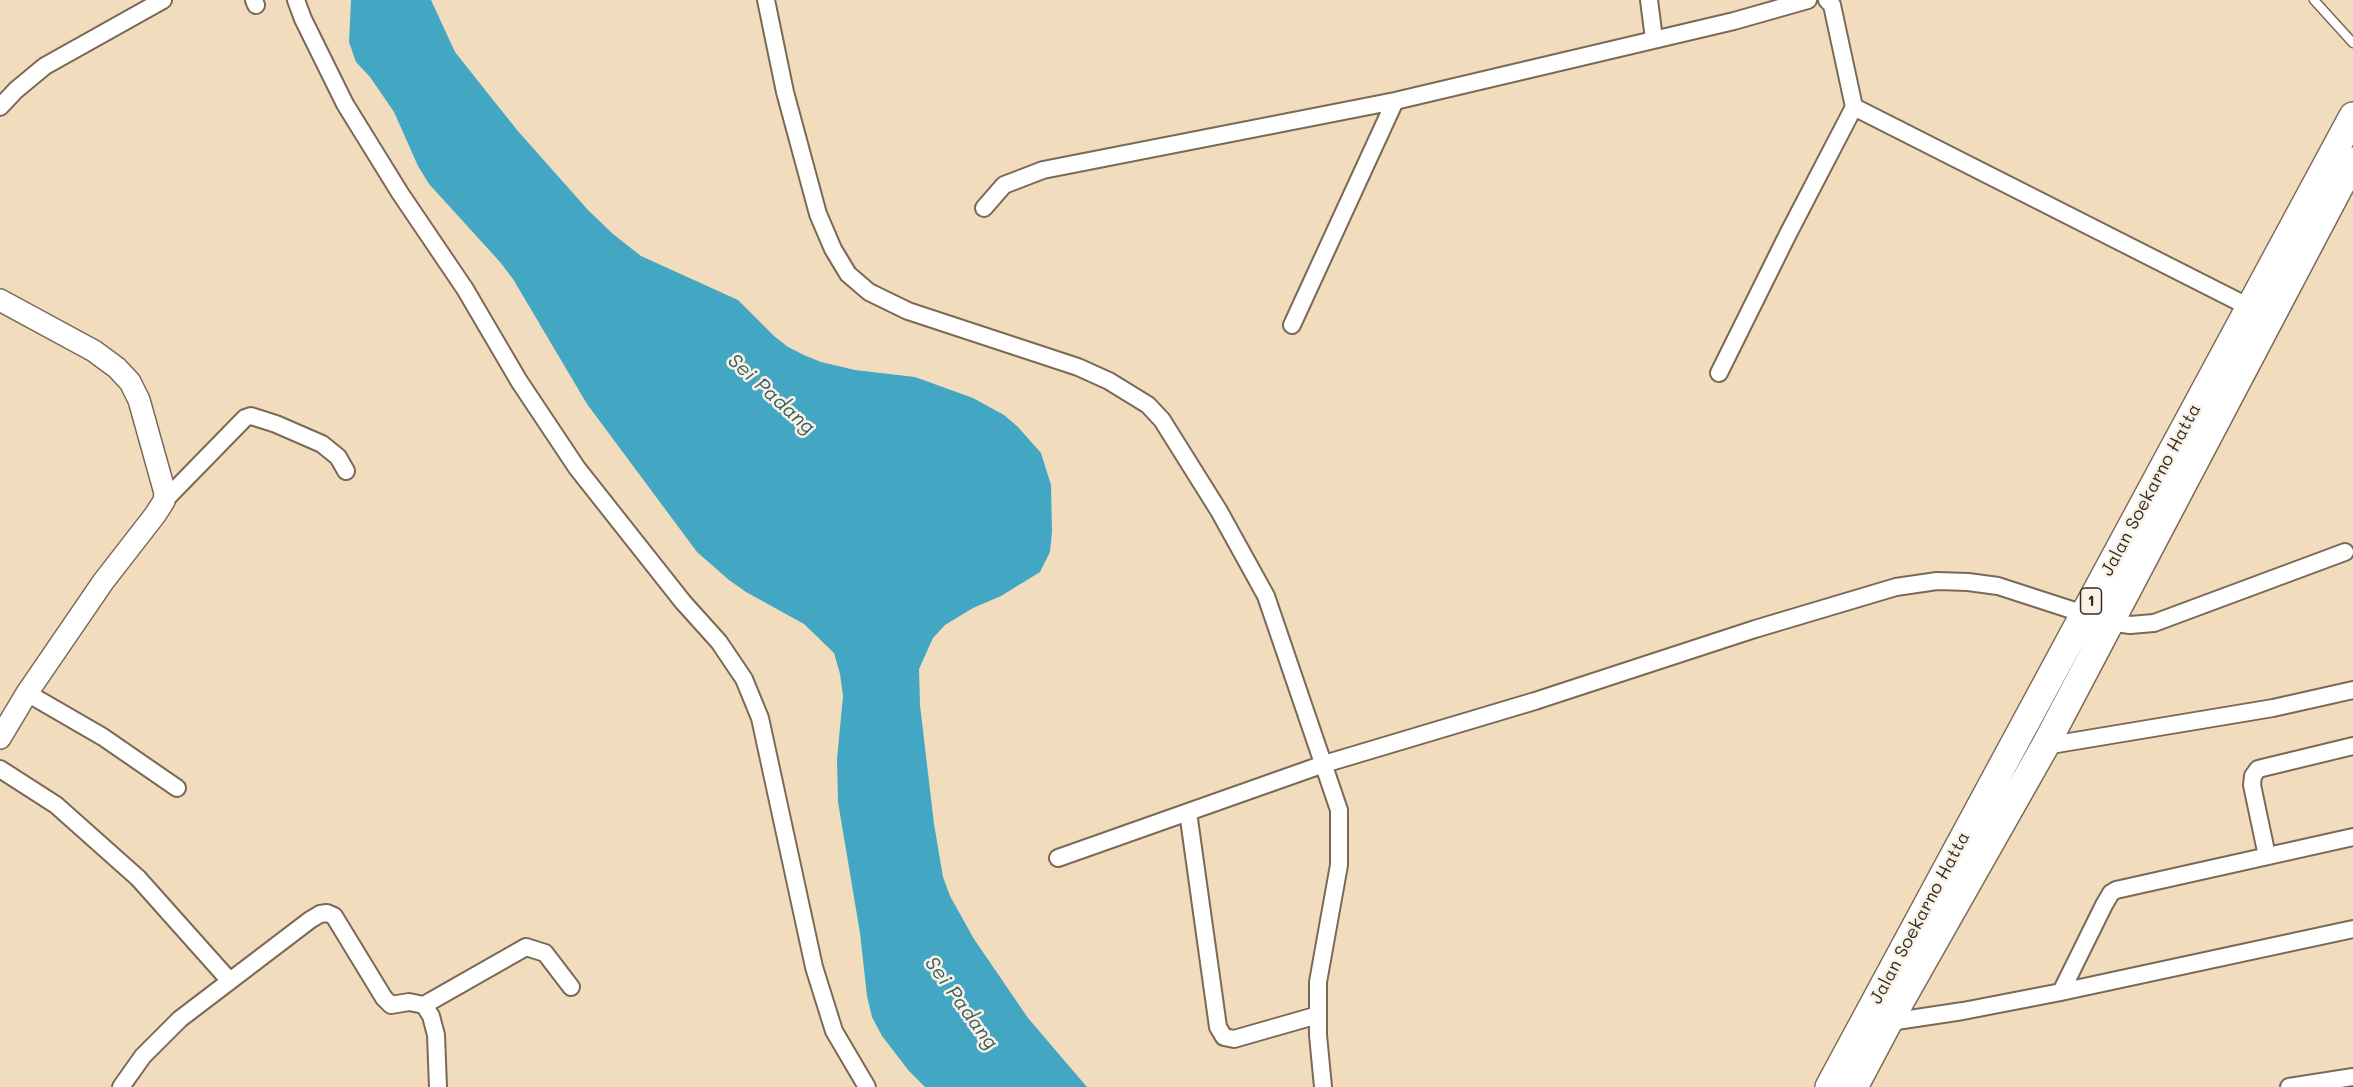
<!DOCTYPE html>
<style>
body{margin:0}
canvas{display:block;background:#f1ddbd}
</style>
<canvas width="2353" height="1087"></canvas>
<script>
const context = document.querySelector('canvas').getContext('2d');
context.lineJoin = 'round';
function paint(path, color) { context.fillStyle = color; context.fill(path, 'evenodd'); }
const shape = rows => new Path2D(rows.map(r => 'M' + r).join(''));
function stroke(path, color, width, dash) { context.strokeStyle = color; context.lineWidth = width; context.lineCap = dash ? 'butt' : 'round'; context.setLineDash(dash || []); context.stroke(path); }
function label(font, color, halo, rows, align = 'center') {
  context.font = font + ' Mali,sans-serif'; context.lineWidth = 5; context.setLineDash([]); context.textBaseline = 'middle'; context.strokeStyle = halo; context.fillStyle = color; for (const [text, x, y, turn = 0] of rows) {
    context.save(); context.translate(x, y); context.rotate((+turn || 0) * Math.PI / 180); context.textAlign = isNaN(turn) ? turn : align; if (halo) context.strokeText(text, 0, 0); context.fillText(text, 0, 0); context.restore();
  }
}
paint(shape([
 [351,0,431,0,455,52,517,130,588,210,613,234,641,256,738,300,774,336,788,347,804,355,821,362,855,370,915,377,973,398,1004,415,1018,427,1041,453,1051,485,1052,532,1050,552,1040,572,1001,596,973,608,945,625,933,638,919,669,920,705,934,824,943,877,950,896,974,939,1028,1018,1087,1087,925,1087,909,1071,882,1036,872,1017,867,996,860,933,838,802,837,759,843,696,840,674,834,653,804,624,746,592,729,580,697,552,587,404,513,279,500,262,429,184,418,166,394,112,370,77,356,62,349,42]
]), '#43a7c3');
const service = shape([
 [2314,0,2353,43]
]);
const minor = shape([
 [254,0,256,5],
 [296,0,303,19,345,104,400,193,465,289,519,381,577,468,683,602,719,642,744,679,760,718,814,967,834,1031,867,1087],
 [766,0,785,92,818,214,833,249,848,274,869,292,908,311,1078,367,1109,381,1148,405,1162,420,1219,511,1266,596,1339,810,1339,865,1318,982,1318,1035,1323,1087],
 [1649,0,1654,39],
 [1827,0,1832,5,1854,107,2257,311],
 [0,107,16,90,45,66,163,0],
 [984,208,1004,185,1043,170,1395,101,1734,21,1808,0],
 [1292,325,1395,101],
 [1719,373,1788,234,1854,107],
 [164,501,245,418,251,416,276,424,322,444,338,457,346,471],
 [27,693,103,737,177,788],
 [2045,746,2273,708,2353,690],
 [0,769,56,805,138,878,229,980],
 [1188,812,1218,1027,1224,1037,1234,1039,1318,1015],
 [2267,856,2252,785,2253,776,2258,769,2353,746],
 [1058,858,1324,764,1535,701,1755,629,1896,587,1937,581,1968,582,1998,586,2109,622,2130,625,2154,623,2345,552],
 [2061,992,2104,905,2111,893,2116,890,2353,837],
 [424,1005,526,947,545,953,571,987],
 [1883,1023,1963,1011,2061,992,2353,929],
 [121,1087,143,1056,180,1019,310,920,320,914,327,913,334,916,384,998,391,1005,409,1002,424,1005,431,1016,436,1035,438,1087],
 [2289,1087,2353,1077]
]);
const tertiary = shape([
 [0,300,94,351,117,368,130,382,139,400,165,493,164,501,155,515,103,582,27,693,0,738]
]);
const trunk = shape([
 [1829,1087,2353,116],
 [1854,1087,1888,1023,2045,746,2353,161]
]);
stroke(service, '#7b6956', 11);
stroke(minor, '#7b6956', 20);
stroke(tertiary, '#7b6956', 24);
stroke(trunk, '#7b6956', 30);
stroke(service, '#fff', 8);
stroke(minor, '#fff', 16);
stroke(tertiary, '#fff', 21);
stroke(trunk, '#fff', 27);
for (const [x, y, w] of [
 [2091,601,21]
]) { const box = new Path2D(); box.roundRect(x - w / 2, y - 13, w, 26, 4.5); context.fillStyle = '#f7f3e8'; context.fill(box); stroke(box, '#3b2a1e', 1.5); }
label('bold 16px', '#3b2a1e', null, [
 ["1",2091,601]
]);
label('18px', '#3b2a1e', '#f7f3e8', [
 ["Jalan Soekarno Hatta",2151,490,-62],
 ["Jalan Soekarno Hatta",1920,918,-62]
]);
label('italic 20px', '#3e5c60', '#f7f3e8', [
 ["Sei Padang",771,394,42],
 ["Sei Padang",961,1003,54]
]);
</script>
